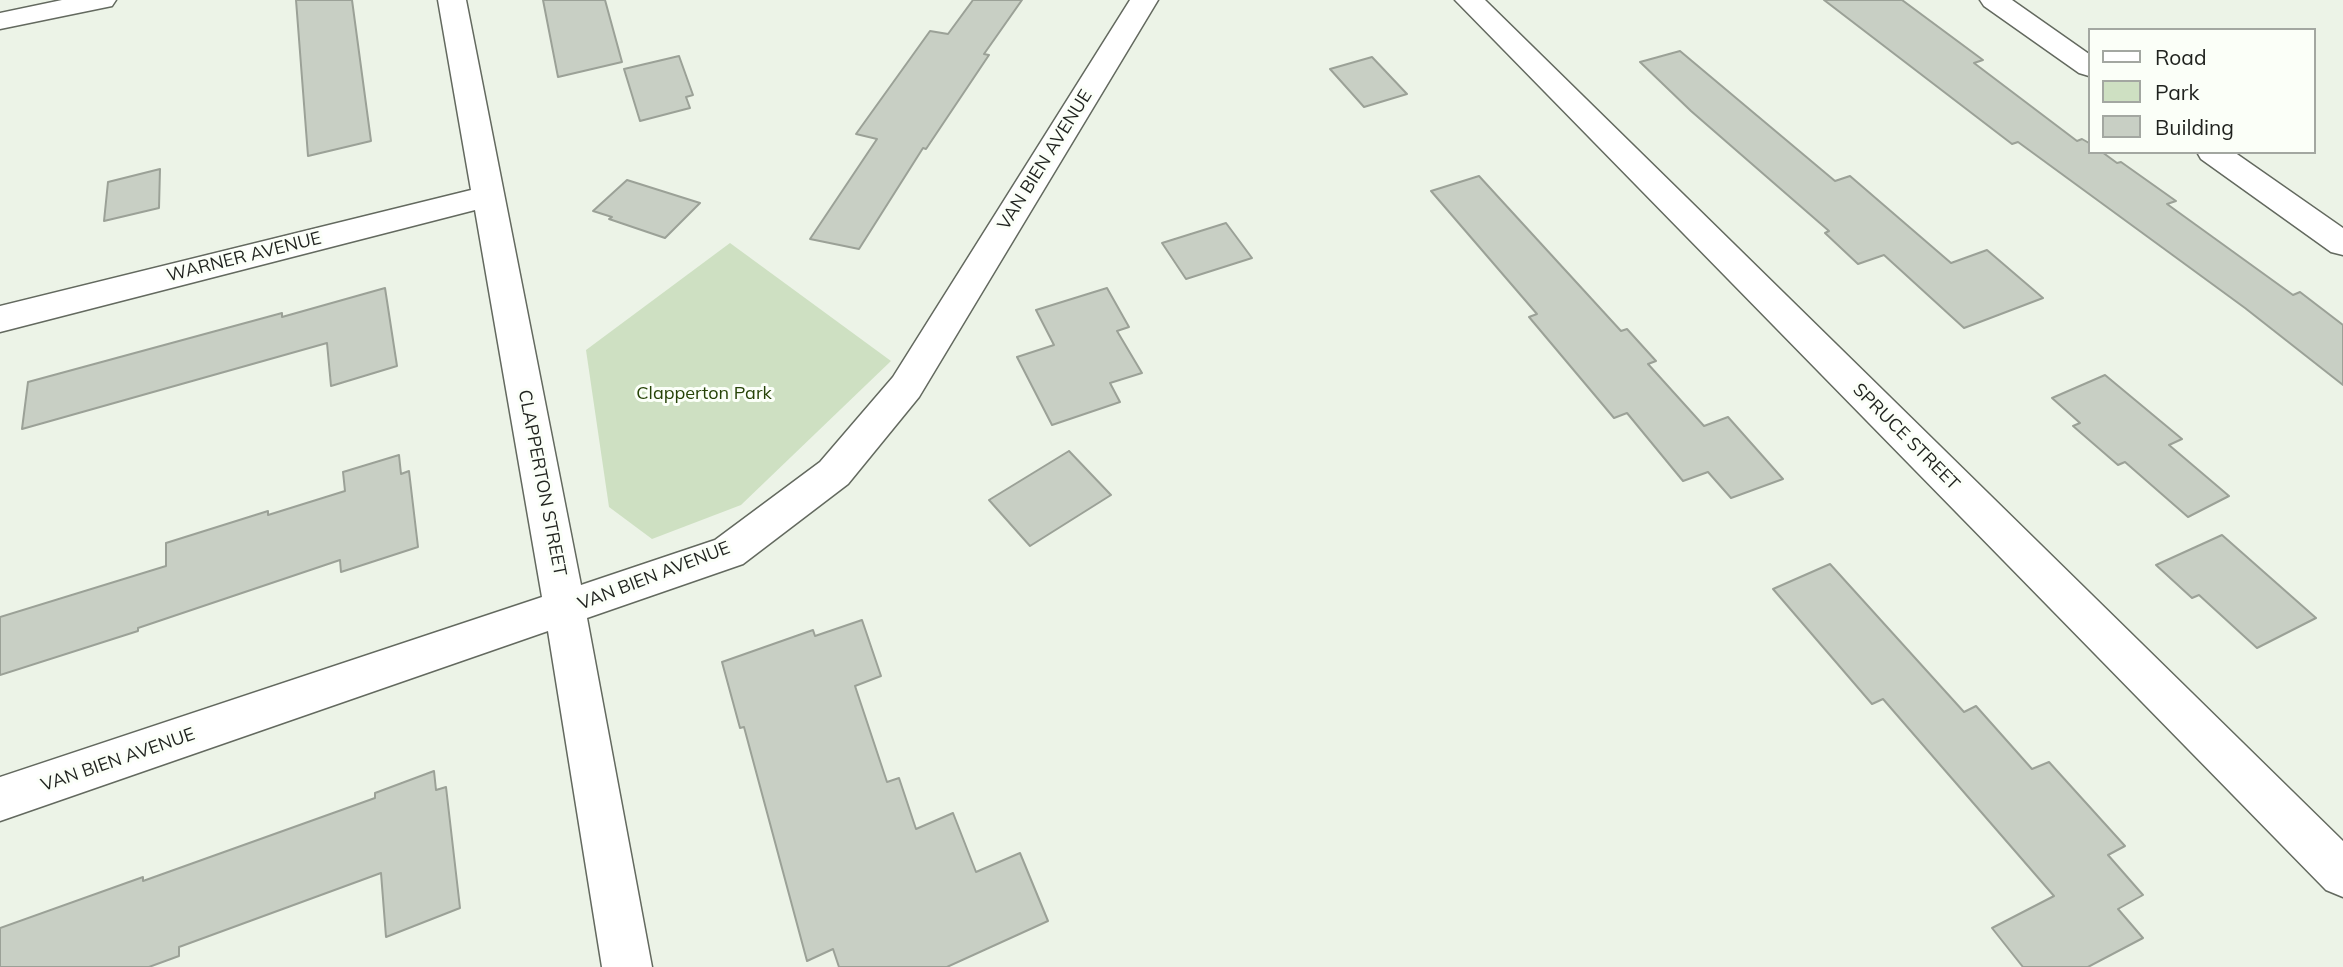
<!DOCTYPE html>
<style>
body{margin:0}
#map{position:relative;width:2343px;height:967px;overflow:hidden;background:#ecf3e7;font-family:Mulish,sans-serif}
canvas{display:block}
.legend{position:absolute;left:2088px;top:28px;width:228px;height:126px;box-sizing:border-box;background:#fbfff8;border:2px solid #a3a7a1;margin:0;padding:9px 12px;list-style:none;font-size:21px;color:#1f221e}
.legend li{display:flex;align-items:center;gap:14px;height:35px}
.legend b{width:35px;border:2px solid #a3a7a1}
</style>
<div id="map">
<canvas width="2343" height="967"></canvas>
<ul class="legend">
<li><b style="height:9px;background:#fff"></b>Road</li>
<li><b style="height:19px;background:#cee0c2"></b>Park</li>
<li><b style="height:19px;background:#c8cfc4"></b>Building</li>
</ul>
</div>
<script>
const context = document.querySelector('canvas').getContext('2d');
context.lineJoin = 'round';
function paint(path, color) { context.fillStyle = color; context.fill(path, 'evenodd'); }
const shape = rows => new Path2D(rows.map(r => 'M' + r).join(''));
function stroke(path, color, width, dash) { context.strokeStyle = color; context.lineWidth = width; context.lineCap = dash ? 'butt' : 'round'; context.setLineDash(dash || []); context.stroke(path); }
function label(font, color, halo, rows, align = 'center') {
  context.font = font + ' Mulish,sans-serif'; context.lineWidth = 6; context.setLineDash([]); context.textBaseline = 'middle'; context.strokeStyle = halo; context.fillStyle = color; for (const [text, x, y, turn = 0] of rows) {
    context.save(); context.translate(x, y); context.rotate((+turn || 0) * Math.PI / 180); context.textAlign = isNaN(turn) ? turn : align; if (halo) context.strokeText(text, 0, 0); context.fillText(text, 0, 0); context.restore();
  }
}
paint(shape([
 [730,243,891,361,741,505,652,539,609,507,586,350]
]), '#cee0c2');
const building = shape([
 [296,0,352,0,371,141,308,156,296,0],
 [543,0,605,0,622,62,558,77,543,0],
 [973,0,1022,0,984,54,989,55,926,149,923,148,859,249,810,239,877,139,856,134,930,31,948,34,973,0],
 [1824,0,1902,0,1983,60,1974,63,2077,141,2082,139,2089,143,2089,152,2102,152,2117,163,2121,162,2176,201,2167,204,2293,295,2300,292,2343,325,2343,385,2245,308,2018,142,2012,144,1824,0],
 [1680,51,1835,181,1850,176,1951,263,1987,250,2043,298,1964,328,1884,255,1858,264,1825,233,1829,231,1691,111,1640,62,1680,51],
 [679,56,693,95,686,97,690,108,640,121,624,69,679,56],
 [1372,57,1407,94,1364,107,1330,69,1372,57],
 [160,169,159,208,104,221,108,182,160,169],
 [1479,176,1621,331,1627,329,1656,361,1648,364,1704,426,1728,417,1783,479,1731,498,1708,472,1683,481,1627,413,1614,418,1529,317,1537,314,1431,191,1479,176],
 [627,180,700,203,665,238,609,219,612,217,593,211,627,180],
 [1226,223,1252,258,1186,279,1162,243,1226,223],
 [385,288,397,366,331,386,327,343,22,429,28,382,282,313,282,317,385,288],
 [1107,288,1129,327,1117,331,1142,373,1110,383,1120,402,1052,425,1017,357,1054,345,1036,310,1107,288],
 [2105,375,2182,439,2169,445,2229,496,2188,517,2125,462,2118,465,2073,426,2080,423,2052,398,2105,375],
 [1069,451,1111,495,1030,546,989,500,1069,451],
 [399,455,401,474,409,471,418,547,341,572,340,560,138,628,138,631,0,675,0,617,166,566,166,543,268,511,268,515,345,491,343,472,399,455],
 [2222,535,2316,618,2257,648,2199,595,2192,598,2156,565,2222,535],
 [1830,564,1964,712,1976,706,2032,769,2049,762,2125,846,2108,855,2143,895,2118,909,2143,938,2088,967,2023,967,1992,928,2054,896,1883,699,1872,704,1773,589,1830,564],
 [862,620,881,676,855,686,887,782,899,778,916,829,953,813,976,872,1020,853,1048,921,947,967,839,967,833,949,807,961,744,727,740,728,722,662,813,630,815,636,862,620],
 [434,771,436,790,446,787,460,908,386,937,381,873,179,947,179,956,149,967,0,967,0,928,143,877,143,881,375,798,375,793,434,771]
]);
paint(building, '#c8cfc4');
stroke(building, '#9ba197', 2);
const minor = shape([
 [62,0,116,0,112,6,0,29,0,13,62,0],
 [438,0,466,0,581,585,715,540,820,462,893,377,1130,0,1158,0,919,397,848,484,743,564,587,618,652,967,602,967,548,631,0,821,0,777,542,597,475,210,0,332,0,306,471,190,438,0],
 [1455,0,1485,0,2343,841,2343,897,2326,890,1455,0],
 [1980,0,2012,0,2089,54,2089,76,2079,73,1984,6,1980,0],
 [2197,152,2234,152,2343,228,2343,255,2331,252,2201,159,2197,152]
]);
stroke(minor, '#63695f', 3);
paint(minor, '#fff');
label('18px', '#1f221e', '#fbfff8', [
 ["VAN BIEN AVENUE",1045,160,-58],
 ["WARNER AVENUE",244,257,-14],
 ["SPRUCE STREET",1906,437,45],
 ["CLAPPERTON STREET",542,483,79],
 ["VAN BIEN AVENUE",654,576,-21],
 ["VAN BIEN AVENUE",118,760,-19]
]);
label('18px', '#264307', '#fbfff8', [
 ["Clapperton Park",704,394]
]);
</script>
